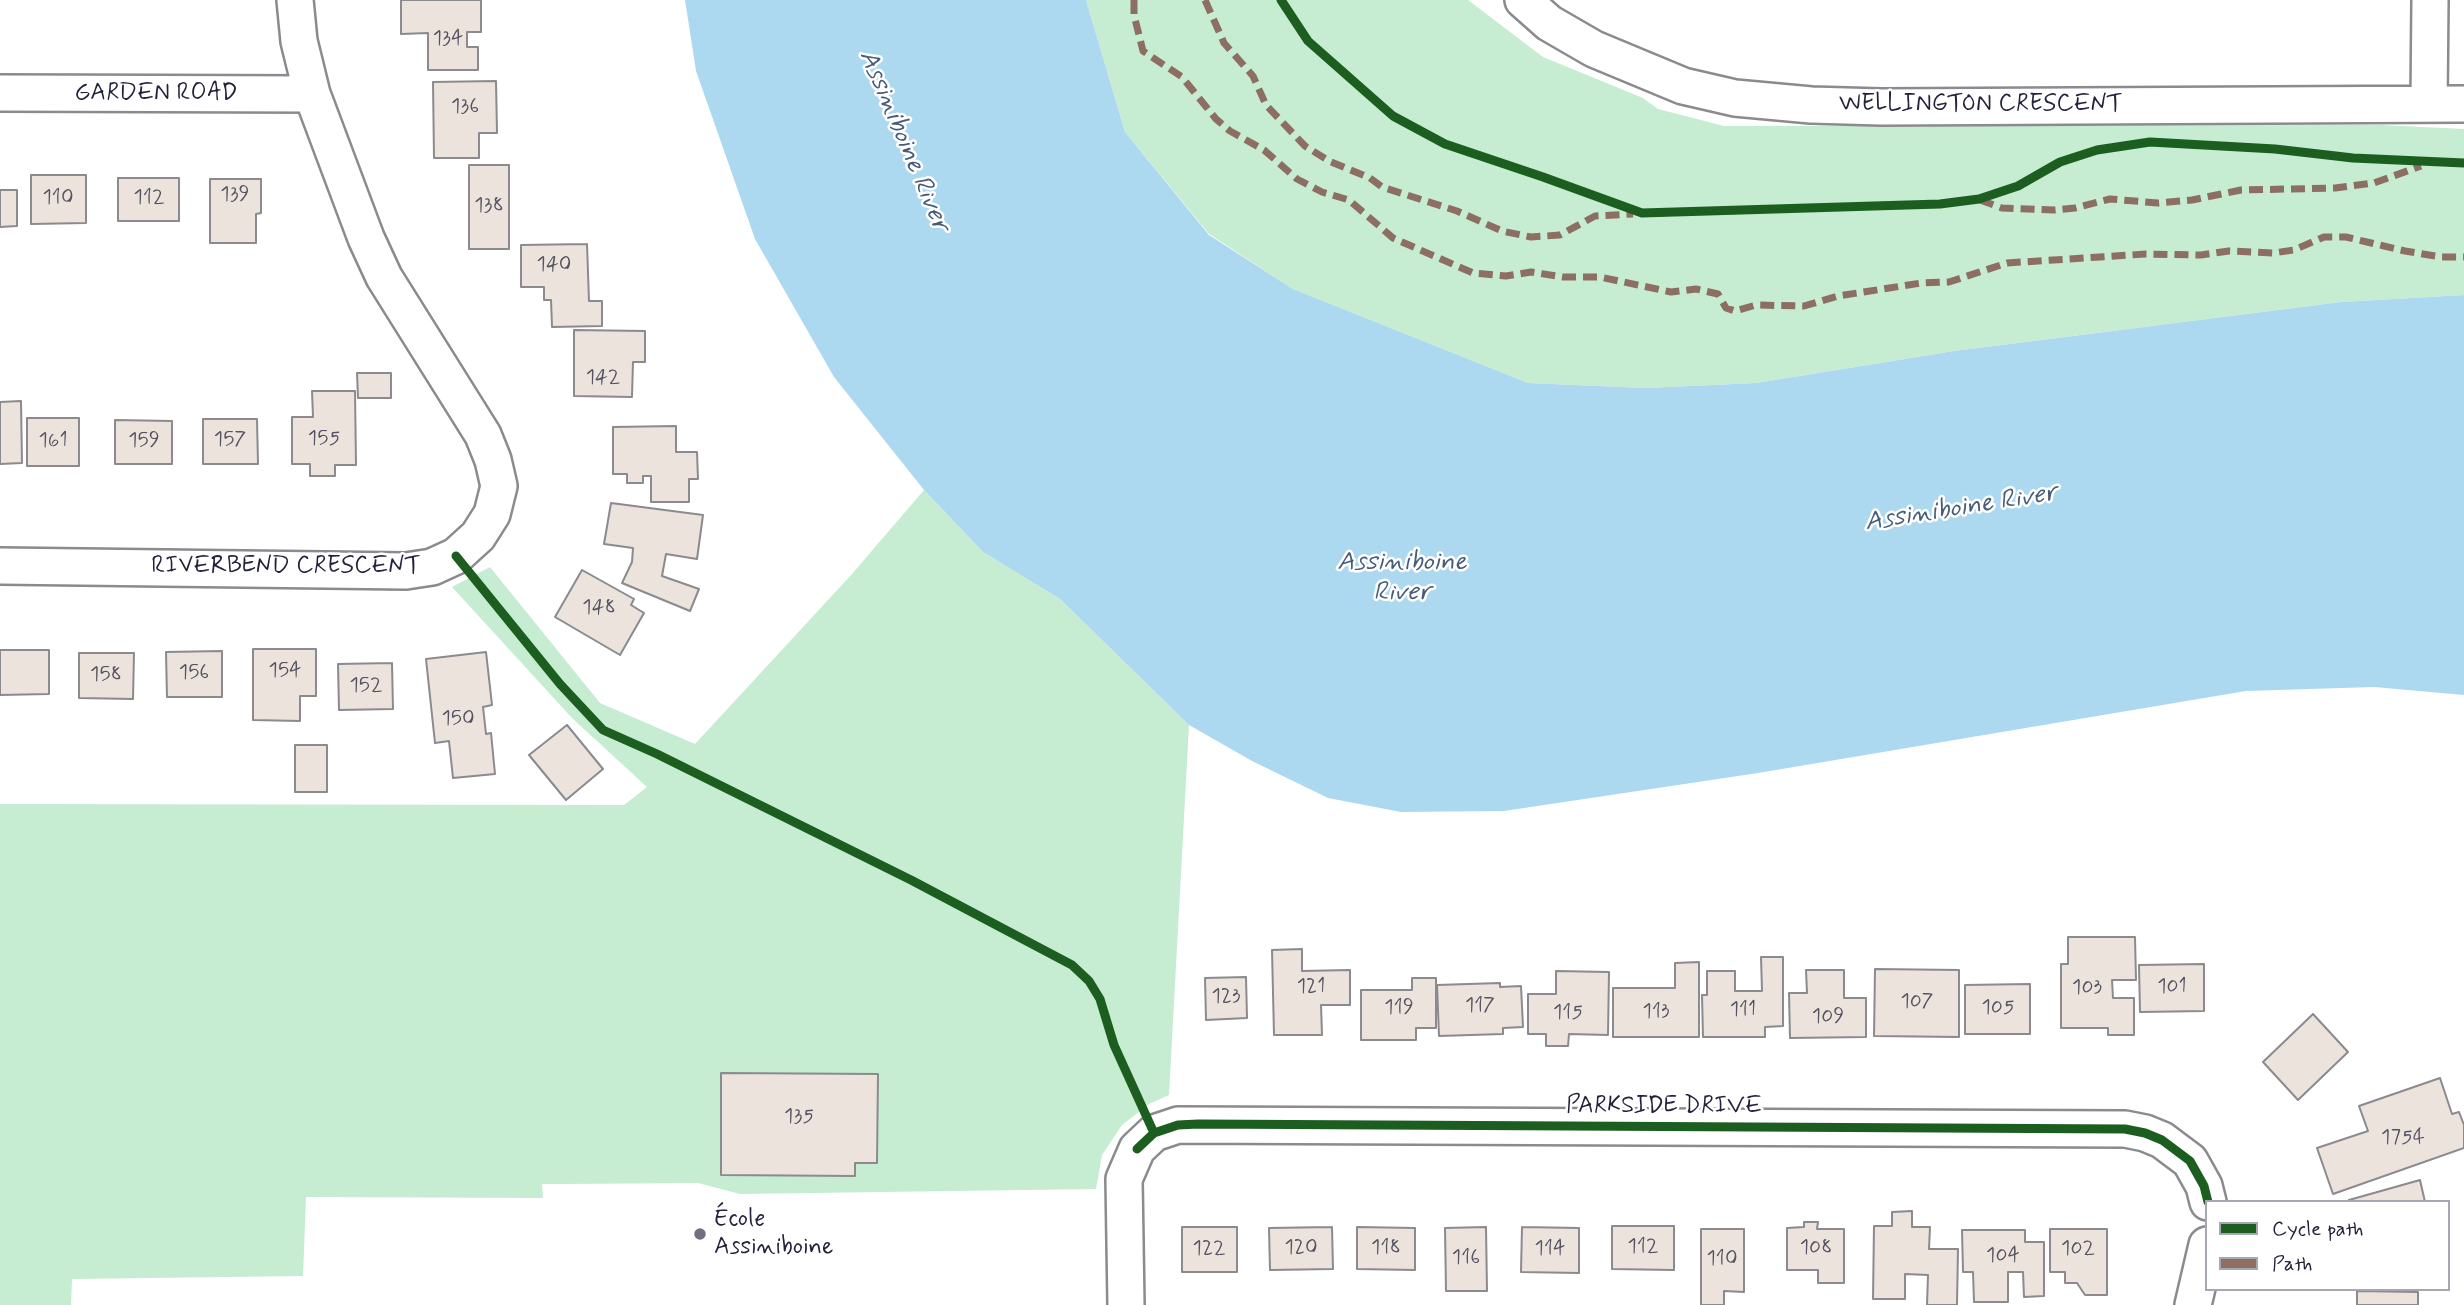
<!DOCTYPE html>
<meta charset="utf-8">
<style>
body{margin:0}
#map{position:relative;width:2464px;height:1305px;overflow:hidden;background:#fff;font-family:Mynerve,sans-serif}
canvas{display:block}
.legend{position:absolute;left:2205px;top:1200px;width:245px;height:91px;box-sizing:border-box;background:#fff;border:2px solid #a7a7b1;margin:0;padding:9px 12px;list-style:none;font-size:21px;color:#22223b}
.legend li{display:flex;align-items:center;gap:14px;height:35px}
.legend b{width:35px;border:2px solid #a7a7b1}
</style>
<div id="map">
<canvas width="2464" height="1305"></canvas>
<ul class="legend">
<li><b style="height:9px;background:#1b5e20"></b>Cycle path</li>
<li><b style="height:9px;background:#8d6e63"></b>Path</li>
</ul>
</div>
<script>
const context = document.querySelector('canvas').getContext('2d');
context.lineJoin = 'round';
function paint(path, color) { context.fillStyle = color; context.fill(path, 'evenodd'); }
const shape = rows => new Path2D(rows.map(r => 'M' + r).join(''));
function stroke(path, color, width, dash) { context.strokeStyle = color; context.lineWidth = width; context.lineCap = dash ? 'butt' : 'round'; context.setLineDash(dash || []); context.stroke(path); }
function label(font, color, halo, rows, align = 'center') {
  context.font = font + ' Mynerve,sans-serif'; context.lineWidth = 5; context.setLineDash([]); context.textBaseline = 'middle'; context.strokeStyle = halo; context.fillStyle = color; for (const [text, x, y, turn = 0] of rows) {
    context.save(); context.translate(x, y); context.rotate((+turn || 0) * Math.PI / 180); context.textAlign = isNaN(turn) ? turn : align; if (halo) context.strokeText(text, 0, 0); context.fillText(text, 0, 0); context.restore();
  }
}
paint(shape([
 [1086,0,1468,0,1543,57,1643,98,1658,109,1724,126,2382,125,2464,129,2464,295,2341,302,1954,351,1756,383,1646,388,1528,383,1293,289,1209,234,1125,132],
 [924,490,983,552,1060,599,1189,725,1169,1095,1149,1104,1122,1125,1102,1155,1096,1189,740,1194,698,1183,559,1184,542,1184,543,1198,306,1197,303,1276,72,1279,71,1305,0,1305,0,804,624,805,647,787,572,718,452,587,490,567,600,703,695,744,852,574]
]), '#c6ecd1');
paint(shape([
 [685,0,1086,0,1125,132,1209,235,1293,289,1528,383,1646,388,1756,383,1954,351,2341,302,2464,295,2464,695,2374,687,2246,691,1758,773,1504,811,1401,812,1328,798,1252,761,1189,725,1060,599,983,552,924,490,834,377,755,239,696,71]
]), '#add9f0');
const building = shape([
 [401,0,481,0,481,32,467,32,467,47,478,47,478,70,428,70,428,33,401,34,401,0],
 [496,81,497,133,479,133,479,158,434,158,433,82,496,81],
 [469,165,509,165,509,249,469,249,469,165],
 [31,175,86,175,86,223,31,224,31,175],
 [118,178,179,178,179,221,118,221,118,178],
 [210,179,261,179,261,213,256,214,256,243,210,243,210,179],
 [0,190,17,190,17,226,0,227,0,190],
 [587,244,589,301,602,301,602,326,552,327,551,300,544,300,544,287,521,287,521,245,587,244],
 [574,330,645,331,645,362,633,362,632,397,574,396,574,330],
 [357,373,391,373,391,398,358,398,357,373],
 [312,391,355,391,356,465,335,465,335,476,310,476,310,464,292,464,292,417,313,417,312,391],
 [21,401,22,463,0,464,0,402,21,401],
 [27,418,79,418,79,466,27,466,27,418],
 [203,419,257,419,258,464,203,464,203,419],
 [115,420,172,421,172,464,115,464,115,420],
 [676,426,676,452,697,452,698,479,689,479,689,502,651,502,651,476,643,476,643,483,627,483,627,474,613,474,613,427,676,426],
 [611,503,703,515,697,559,666,554,662,576,699,589,690,611,622,583,632,562,633,548,604,544,611,503],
 [582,570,634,599,631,605,644,613,620,655,555,617,582,570],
 [253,649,316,649,316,696,300,696,300,721,253,720,253,649],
 [0,650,49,650,49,694,0,695,0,650],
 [222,651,222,697,167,697,166,652,222,651],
 [486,652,492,705,483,707,486,734,491,733,495,774,453,778,449,741,435,743,426,659,486,652],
 [79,653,134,653,133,699,79,698,79,653],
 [392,663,393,709,339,710,338,664,392,663],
 [567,725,603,769,566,800,529,755,567,725],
 [295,745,327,745,327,792,295,792,295,745],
 [2068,937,2135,937,2136,980,2112,980,2113,998,2134,998,2134,1035,2108,1035,2108,1028,2061,1028,2061,964,2068,964,2068,937],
 [1302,949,1302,971,1350,970,1350,1005,1321,1005,1322,1035,1274,1035,1272,950,1302,949],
 [1761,957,1783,957,1783,1026,1765,1027,1765,1037,1703,1037,1702,995,1707,995,1707,971,1735,971,1735,991,1762,991,1761,957],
 [1699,962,1699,1037,1613,1037,1613,988,1675,988,1675,963,1699,962],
 [2204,964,2204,1011,2140,1012,2139,965,2204,964],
 [1875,969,1959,970,1959,1037,1874,1036,1875,969],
 [1806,970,1844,970,1844,998,1866,998,1866,1037,1790,1038,1789,993,1807,993,1806,970],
 [1556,971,1609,972,1608,1035,1569,1034,1568,1046,1546,1046,1546,1034,1528,1034,1528,994,1556,994,1556,971],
 [1246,977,1247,1018,1206,1020,1205,978,1246,977],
 [1412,978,1436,978,1436,1028,1416,1028,1416,1040,1361,1040,1361,990,1412,990,1412,978],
 [1500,983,1500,987,1521,986,1523,1027,1503,1028,1503,1034,1439,1036,1437,985,1500,983],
 [2030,984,2030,1034,1965,1034,1965,985,2030,984],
 [2313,1014,2348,1052,2298,1100,2263,1062,2313,1014],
 [721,1073,878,1074,877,1163,855,1163,855,1176,721,1175,721,1073],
 [2440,1078,2452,1114,2459,1112,2464,1125,2464,1148,2333,1194,2317,1148,2368,1131,2359,1106,2440,1078],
 [2420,1180,2425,1202,2350,1202,2349,1200,2420,1180],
 [1912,1211,1912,1227,1930,1227,1929,1249,1958,1249,1957,1305,1927,1305,1928,1275,1905,1274,1905,1299,1873,1299,1874,1226,1892,1226,1892,1212,1912,1211],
 [1804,1222,1818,1222,1817,1229,1844,1229,1844,1283,1818,1283,1818,1270,1787,1270,1787,1228,1804,1227,1804,1222],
 [1612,1226,1674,1226,1674,1270,1612,1269,1612,1226],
 [1182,1227,1237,1227,1237,1272,1182,1272,1182,1227],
 [1332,1227,1333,1269,1270,1270,1269,1228,1332,1227],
 [1357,1227,1415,1228,1415,1270,1357,1269,1357,1227],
 [1486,1227,1487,1291,1446,1291,1445,1228,1486,1227],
 [1522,1227,1579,1228,1579,1273,1521,1272,1522,1227],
 [1701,1229,1744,1229,1744,1292,1724,1291,1724,1305,1701,1305,1701,1229],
 [2050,1229,2107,1229,2107,1295,2085,1295,2077,1283,2065,1283,2065,1272,2050,1272,2050,1229],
 [1962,1230,2025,1230,2025,1242,2044,1242,2044,1296,2024,1297,2023,1272,2008,1272,2008,1302,1974,1302,1973,1272,1963,1272,1962,1230],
 [2357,1291,2418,1292,2418,1305,2357,1305,2357,1291]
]);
paint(building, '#ece4dc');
stroke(building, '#8a8a8f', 2);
const minor = shape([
 [1523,0,1549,23,1594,49,1683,86,1735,98,1811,105,1881,107,2464,104],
 [0,93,312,94],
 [2429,103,2430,0],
 [0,566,406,571,432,567,456,556,478,536,492,514,499,486,493,460,483,435,384,277,366,238,312,94,299,41,295,0],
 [1126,1305,1124,1179,1137,1149,1154,1133,1178,1125,2125,1129,2145,1133,2162,1140,2190,1161,2204,1186,2208,1202],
 [2193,1305,2207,1245]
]);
stroke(minor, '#8a8a8f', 40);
stroke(minor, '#fff', 35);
stroke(shape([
 [1134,0,1134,15,1143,51,1182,77,1216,119,1230,131,1264,150,1297,179,1322,192,1349,200,1393,238,1473,273,1506,276,1531,272,1563,277,1600,277,1671,292,1696,289,1718,294,1726,308,1735,311,1756,305,1804,306,1838,296,1921,283,1949,282,2007,263,2146,254,2201,255,2229,251,2273,253,2294,250,2324,237,2346,237,2405,251,2441,257,2464,257],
 [1205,0,1224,43,1253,76,1266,105,1305,146,1329,161,1370,178,1382,187,1457,211,1502,231,1531,237,1560,235,1595,216,1633,214],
 [1980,200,2002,208,2054,210,2075,208,2110,199,2158,203,2192,200,2241,190,2335,188,2374,183,2421,166]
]), '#8d6e63', 7, [14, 7]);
stroke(shape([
 [1281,0,1308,41,1393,116,1445,144,1543,177,1642,213,1940,204,1979,199,2018,186,2060,162,2097,150,2150,142,2275,149,2353,158,2464,163],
 [456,556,560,684,603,730,657,754,911,880,1072,965,1089,981,1100,999,1114,1045,1154,1133],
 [1137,1149,1154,1133,1178,1125,1198,1124,2125,1129,2145,1133,2162,1140,2190,1161,2204,1186,2208,1202]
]), '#1b5e20', 9);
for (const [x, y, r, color] of [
 [700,1234,7,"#6f6f80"]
]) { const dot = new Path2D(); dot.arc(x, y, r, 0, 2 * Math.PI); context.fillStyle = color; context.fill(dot); stroke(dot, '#fff', 2.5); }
label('21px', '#545263', null, [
 ["134",448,40],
 ["136",465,108],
 ["139",235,196],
 ["110",58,199],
 ["112",149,199],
 ["138",489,207],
 ["140",554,266],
 ["142",603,379],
 ["155",324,440],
 ["157",230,441],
 ["161",53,442],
 ["159",144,442],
 ["148",599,609],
 ["154",285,672],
 ["156",194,674],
 ["158",106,676],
 ["152",366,687],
 ["150",458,720],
 ["121",1311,988],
 ["101",2172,988],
 ["103",2087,989],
 ["123",1226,998],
 ["107",1917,1003],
 ["117",1480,1007],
 ["119",1399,1009],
 ["105",1998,1009],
 ["111",1743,1011],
 ["113",1656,1013],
 ["115",1568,1014],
 ["109",1828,1018],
 ["135",799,1118],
 ["1754",2403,1139],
 ["112",1643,1248],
 ["120",1301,1249],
 ["118",1386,1249],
 ["108",1816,1249],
 ["122",1209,1250],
 ["114",1550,1250],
 ["102",2078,1250],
 ["104",2003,1257],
 ["116",1466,1259],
 ["110",1722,1260]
]);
label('24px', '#22223b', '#fff', [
 ["GARDEN ROAD",156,94],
 ["WELLINGTON CRESCENT",1981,105],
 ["RIVERBEND CRESCENT",286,567],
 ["PARKSIDE DRIVE",1664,1107]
]);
label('24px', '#22223b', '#fff', [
 ["École",714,1220],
 ["Assiniboine",714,1248]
], 'left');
label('italic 26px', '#465c78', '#fff', [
 ["Assiniboine River",903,141,67],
 ["Assiniboine River",1961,509,-9],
 ["Assiniboine",1402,564],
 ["River",1402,594]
]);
</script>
